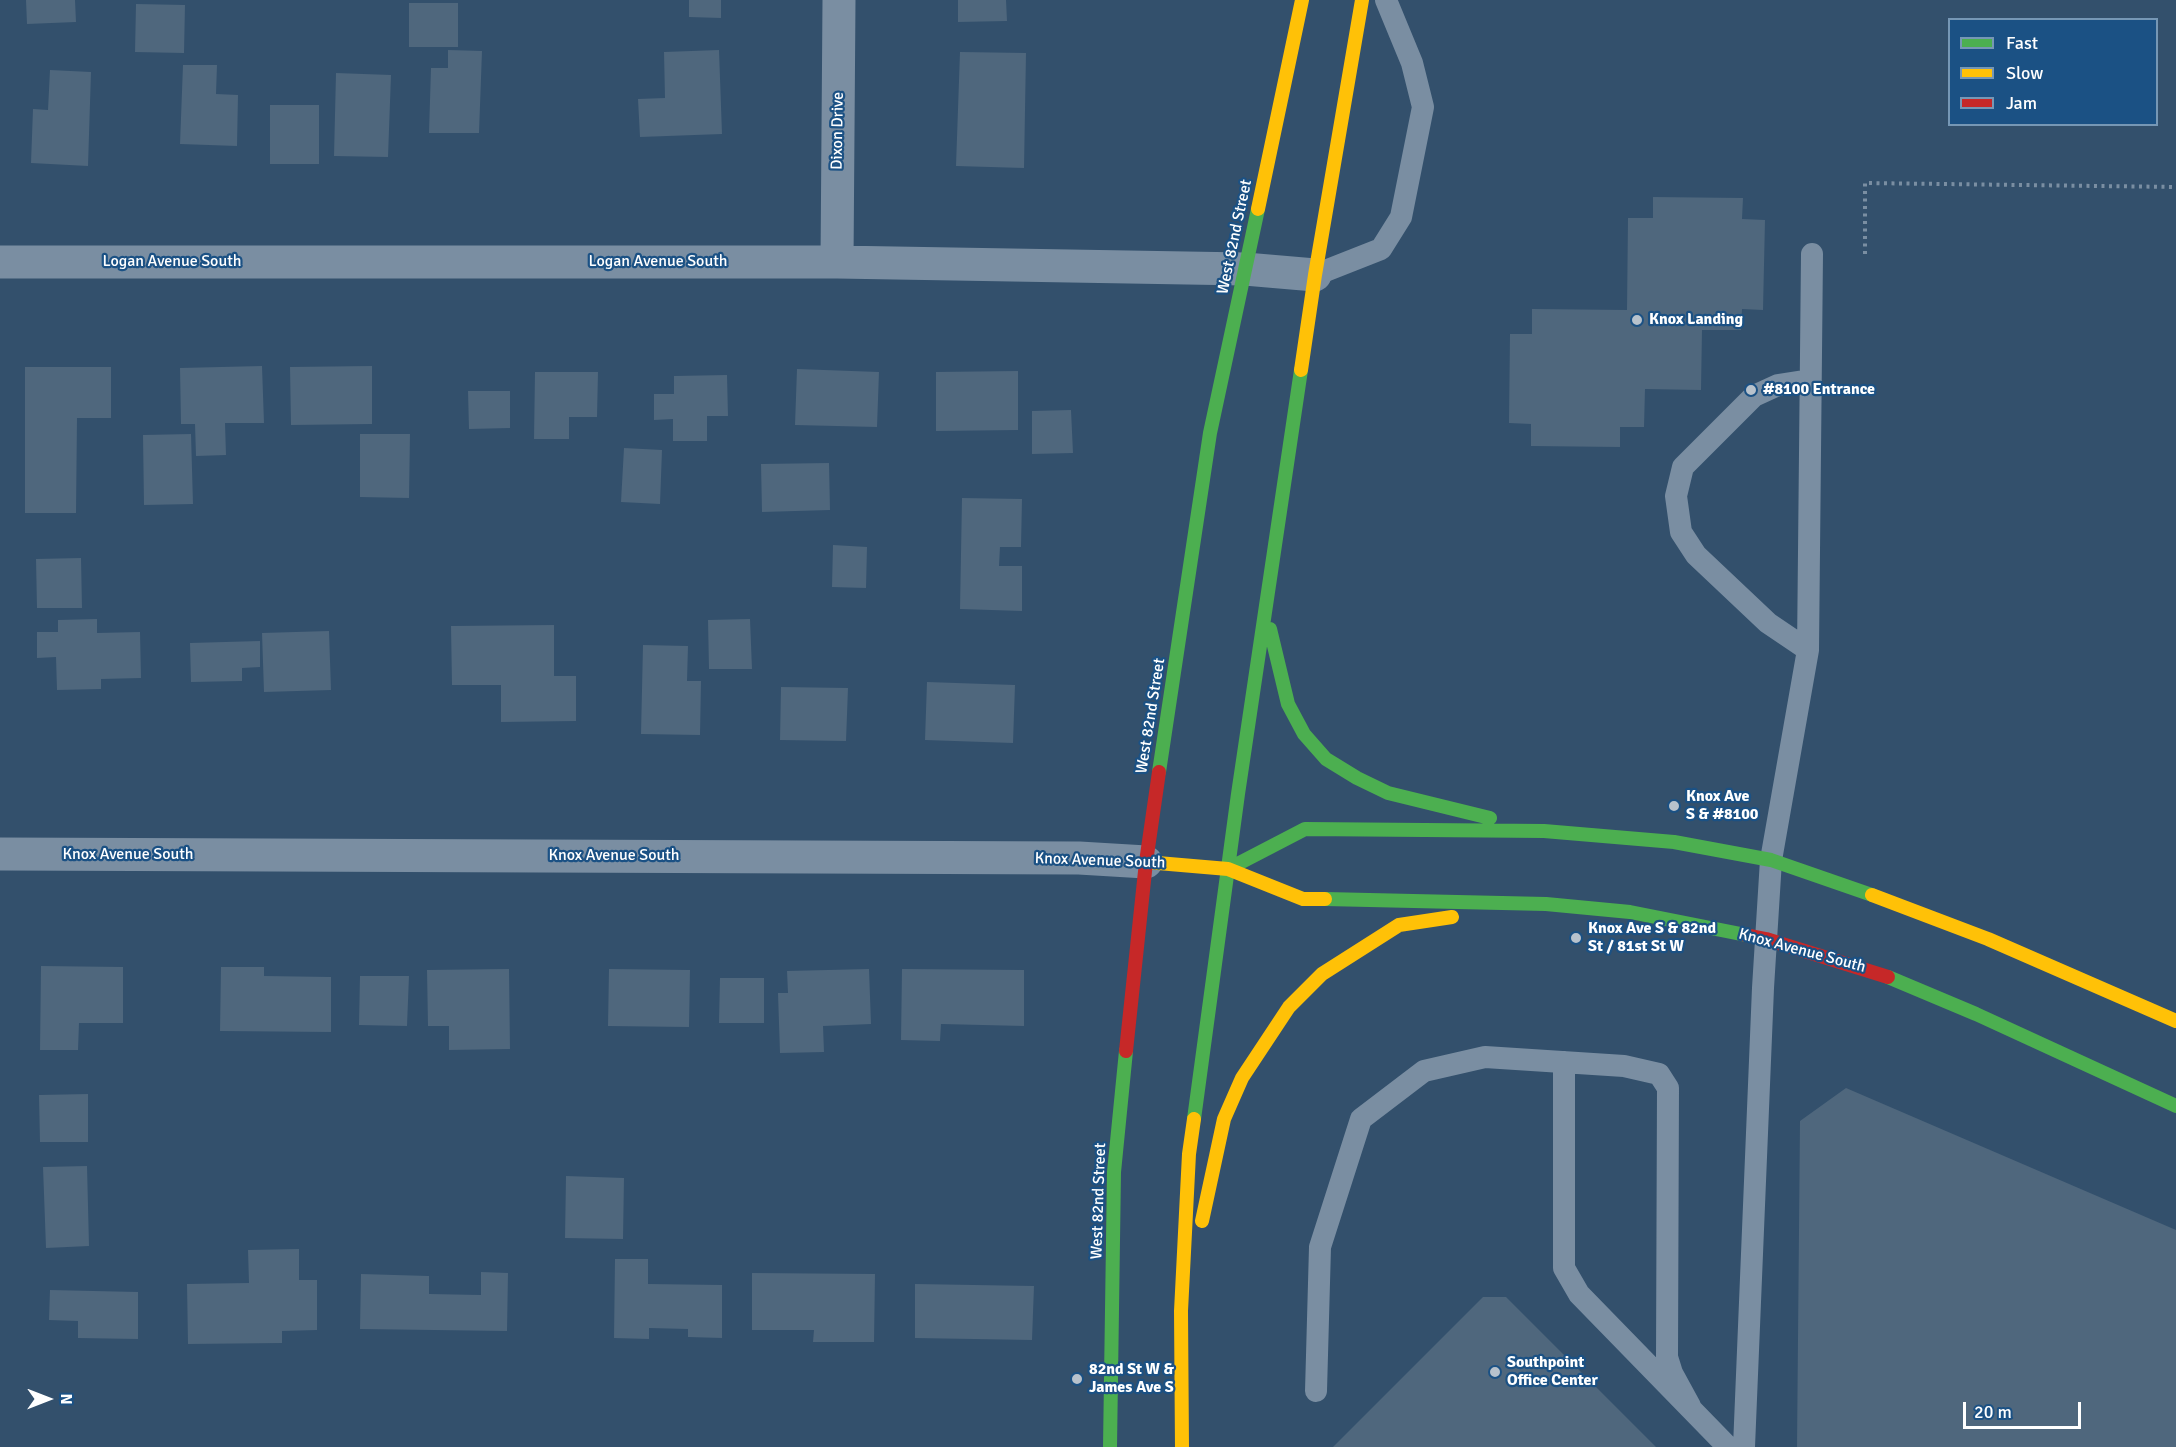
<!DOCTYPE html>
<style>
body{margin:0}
#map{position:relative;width:2176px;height:1447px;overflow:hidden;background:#33506c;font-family:Signika,sans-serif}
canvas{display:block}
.legend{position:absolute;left:1948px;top:18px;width:210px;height:108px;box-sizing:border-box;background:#1b5184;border:2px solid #7697b5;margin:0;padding:8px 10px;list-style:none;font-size:18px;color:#fff}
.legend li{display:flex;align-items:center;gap:12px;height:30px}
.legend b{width:30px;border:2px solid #7697b5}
.north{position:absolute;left:18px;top:1369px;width:60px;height:60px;-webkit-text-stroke:4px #1b5184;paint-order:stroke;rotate:90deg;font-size:16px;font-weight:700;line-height:24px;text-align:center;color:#fff}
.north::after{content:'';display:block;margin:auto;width:21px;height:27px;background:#fff;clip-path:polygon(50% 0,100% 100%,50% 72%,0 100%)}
.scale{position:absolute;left:1963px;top:1402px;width:118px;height:27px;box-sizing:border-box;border:3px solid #fff;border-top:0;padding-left:8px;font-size:18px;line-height:21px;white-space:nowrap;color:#fff;-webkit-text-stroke:4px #1b5184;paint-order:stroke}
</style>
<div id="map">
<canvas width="2176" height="1447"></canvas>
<ul class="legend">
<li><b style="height:8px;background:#4caf50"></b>Fast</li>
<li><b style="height:8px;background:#ffc107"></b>Slow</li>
<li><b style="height:8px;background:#c62828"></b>Jam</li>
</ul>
<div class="north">N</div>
<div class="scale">20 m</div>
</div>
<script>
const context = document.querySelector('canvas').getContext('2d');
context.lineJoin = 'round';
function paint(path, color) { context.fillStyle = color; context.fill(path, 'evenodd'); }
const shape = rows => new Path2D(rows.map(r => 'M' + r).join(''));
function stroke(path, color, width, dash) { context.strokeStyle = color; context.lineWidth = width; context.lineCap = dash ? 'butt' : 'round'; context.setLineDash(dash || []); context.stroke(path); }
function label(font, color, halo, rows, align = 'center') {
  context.font = font + ' Signika,sans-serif'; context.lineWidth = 4.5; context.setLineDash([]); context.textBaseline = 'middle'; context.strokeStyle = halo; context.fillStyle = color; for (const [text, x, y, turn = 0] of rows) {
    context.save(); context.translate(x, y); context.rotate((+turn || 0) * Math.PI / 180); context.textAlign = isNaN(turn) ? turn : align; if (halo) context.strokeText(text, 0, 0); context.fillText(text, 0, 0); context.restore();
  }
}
paint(shape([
 [26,0,75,0,76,22,27,24],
 [689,0,721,0,721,18,689,17],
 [958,0,1006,0,1007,21,958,22],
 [409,3,458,3,458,47,409,47],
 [136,4,185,5,184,53,135,52],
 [448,50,482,51,479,133,429,133,431,68,448,68],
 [719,50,722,134,640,137,638,99,665,98,664,52],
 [960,52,1026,53,1024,168,956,166],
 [183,65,217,65,216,94,238,95,237,146,180,144],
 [50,70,91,72,88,166,31,163,33,109,48,110],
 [336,73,391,75,388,157,334,156],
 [270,105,319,105,319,164,270,164],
 [1653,197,1743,198,1742,219,1765,220,1763,310,1742,309,1741,330,1702,330,1701,390,1645,389,1644,427,1620,427,1620,447,1531,446,1531,424,1509,423,1510,334,1532,334,1532,309,1627,310,1628,218,1653,218],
 [262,366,264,423,225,423,226,455,196,456,195,424,181,424,180,368],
 [372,366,372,424,291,425,290,367],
 [25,367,111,367,111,418,77,418,76,513,25,513],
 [797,369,879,372,877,427,795,425],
 [1018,371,1018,430,936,431,936,372],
 [535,372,598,372,597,417,569,417,569,439,534,439],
 [727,375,728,416,707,416,707,441,673,441,673,419,654,420,654,394,674,394,674,376],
 [468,391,510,391,510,428,469,429],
 [1071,410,1073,453,1032,454,1032,411],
 [191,434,193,504,144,505,143,435],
 [360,434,410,434,409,498,360,497],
 [624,448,662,450,660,504,621,502],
 [829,463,830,510,762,512,761,464],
 [962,498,1022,499,1021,547,1000,547,999,566,1022,566,1022,611,960,609],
 [833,545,867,547,866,588,832,587],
 [81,558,82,608,37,608,36,559],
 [97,619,97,633,140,632,141,678,101,679,101,689,57,690,56,657,37,658,37,632,58,632,58,620],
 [750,619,752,669,709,669,708,620],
 [554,625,554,676,576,676,576,721,501,722,501,685,452,685,451,626],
 [329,631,331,690,264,692,262,633],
 [260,641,260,667,242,668,242,681,191,682,190,643],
 [643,645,688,646,687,681,701,681,700,735,641,734],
 [927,682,1015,685,1013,743,925,740],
 [781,687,848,688,846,741,780,740],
 [41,966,123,967,123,1023,79,1023,78,1050,40,1050],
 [221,967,264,967,264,976,331,977,331,1032,220,1031],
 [509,969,510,1049,449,1050,449,1026,428,1026,427,970],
 [609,969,690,970,689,1027,608,1026],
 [869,969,871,1024,823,1026,824,1052,780,1053,778,993,788,993,787,971],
 [902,969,1024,970,1024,1026,941,1024,940,1041,901,1040],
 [360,976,409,976,407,1026,359,1025],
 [720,978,764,978,764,1023,719,1023],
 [1846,1088,2176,1230,2176,1447,1797,1447,1800,1121],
 [88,1094,88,1142,40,1142,39,1095],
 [87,1166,89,1246,46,1248,43,1167],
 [566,1176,624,1178,623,1239,565,1238],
 [299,1249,299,1280,317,1280,317,1330,282,1331,282,1343,188,1344,187,1284,249,1283,248,1250],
 [615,1259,648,1259,648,1284,722,1285,722,1338,688,1337,688,1329,649,1328,649,1339,614,1338],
 [481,1272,508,1273,507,1331,360,1329,361,1274,429,1276,429,1294,481,1295],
 [752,1273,875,1274,874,1342,813,1342,814,1330,752,1330],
 [915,1284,1034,1286,1032,1340,915,1338],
 [50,1290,138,1292,138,1339,78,1338,78,1321,49,1320],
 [1483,1297,1506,1297,1656,1447,1333,1447]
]), '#4f677d');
stroke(shape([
 [1865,254,1865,183,2176,187]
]), '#7a8ea2', 4, [3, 4.5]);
stroke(shape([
 [1315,275,1381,249,1401,217,1423,107,1412,63,1386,0],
 [1808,650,1768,623,1696,555,1681,532,1676,496,1683,467,1754,396,1778,385,1810,380],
 [1564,1062,1564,1268,1579,1294,1728,1447],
 [1316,1391,1320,1247,1361,1119,1424,1071,1485,1057,1624,1066,1659,1074,1668,1088,1667,1357,1672,1373,1690,1406],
 [1744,1447,1763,988,1771,860,1808,650,1812,254]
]), '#7a8ea2', 22);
stroke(shape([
 [0,262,837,262,1245,269,1315,275],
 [837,262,839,0],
 [0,854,1079,858,1146,862]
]), '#7a8ea2', 33);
stroke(shape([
 [1270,629,1288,704,1304,734,1326,759,1357,778,1388,793,1490,818],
 [1159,772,1210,433,1258,209],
 [1228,869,1305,829,1544,831,1674,842,1771,860,1872,895],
 [1325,899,1546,904,1630,912,1746,935],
 [1888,977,1976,1014,2176,1106],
 [1194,1119,1238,794,1301,370],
 [1110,1447,1114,1172,1126,1051]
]), '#4caf50', 14);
stroke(shape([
 [1258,209,1302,0],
 [1301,370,1315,275,1362,0],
 [1146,862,1228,869,1303,899,1325,899],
 [1872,895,1988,939,2176,1021],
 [1202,1221,1224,1119,1242,1078,1289,1007,1322,974,1399,925,1452,917],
 [1182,1447,1181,1311,1189,1154,1194,1119]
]), '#ffc107', 14);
stroke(shape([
 [1746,935,1766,939,1888,977],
 [1126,1051,1146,862,1159,772]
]), '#c62828', 14);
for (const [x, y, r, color] of [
 [1637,320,6,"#b8c2cc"],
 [1751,390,6,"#b8c2cc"],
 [1674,806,6,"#b8c2cc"],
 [1576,938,6,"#b8c2cc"],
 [1495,1372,6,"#b8c2cc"],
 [1077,1379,6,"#b8c2cc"]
]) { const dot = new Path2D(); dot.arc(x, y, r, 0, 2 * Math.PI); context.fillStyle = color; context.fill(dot); stroke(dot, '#1b5184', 2); }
label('16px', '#fff', '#1b5184', [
 ["Dixon Drive",838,131,-89],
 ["West 82nd Street",1235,237,-78],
 ["Logan Avenue South",172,262],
 ["Logan Avenue South",658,262],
 ["West 82nd Street",1151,716,-81],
 ["Knox Avenue South",128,855],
 ["Knox Avenue South",614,856],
 ["Knox Avenue South",1100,861,2],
 ["Knox Avenue South",1802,951,15],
 ["West 82nd Street",1099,1201,-88]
]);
label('bold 16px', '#fff', '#1b5184', [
 ["Knox Landing",1649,320],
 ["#8100 Entrance",1763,390],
 ["Knox Ave",1686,797],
 ["S & #8100",1686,815],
 ["Knox Ave S & 82nd",1588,929],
 ["St / 81st St W",1588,947],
 ["Southpoint",1507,1363],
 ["Office Center",1507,1381],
 ["82nd St W &",1089,1370],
 ["James Ave S",1089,1388]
], 'left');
</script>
